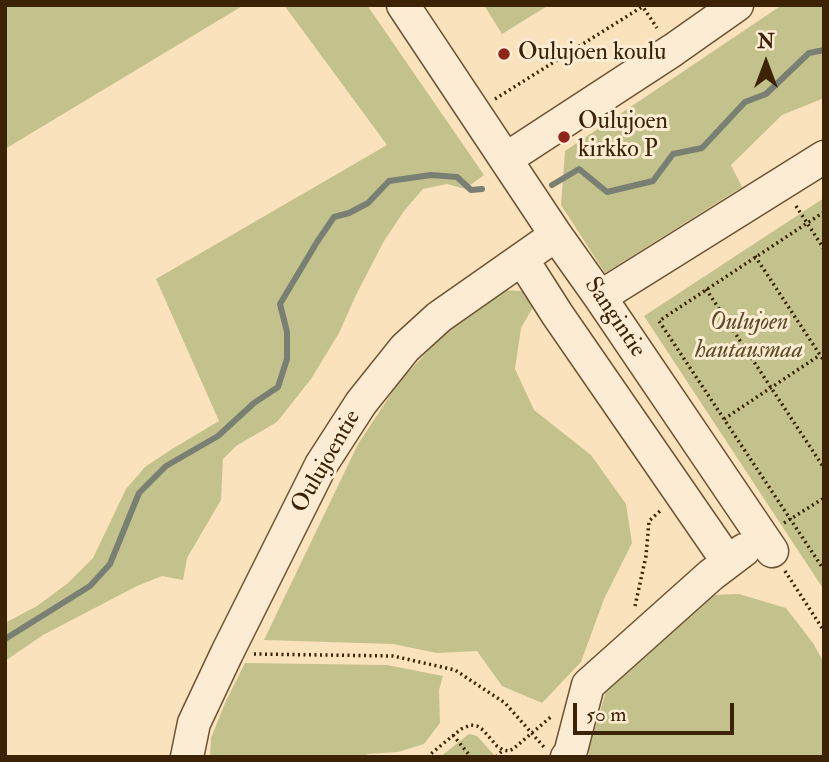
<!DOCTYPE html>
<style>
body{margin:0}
#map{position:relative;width:829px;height:762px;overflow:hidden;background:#fae2bc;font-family:"IM FELL Double Pica",serif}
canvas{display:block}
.frame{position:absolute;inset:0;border:7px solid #3c2305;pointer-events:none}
.north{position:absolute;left:731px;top:28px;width:70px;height:70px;-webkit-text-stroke:5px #fcecd3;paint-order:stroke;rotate:0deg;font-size:19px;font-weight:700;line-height:28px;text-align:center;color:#3c2305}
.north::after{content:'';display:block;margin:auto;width:24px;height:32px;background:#3c2305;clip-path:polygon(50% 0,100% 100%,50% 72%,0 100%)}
.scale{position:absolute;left:573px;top:703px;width:161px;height:32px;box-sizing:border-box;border:4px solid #3c2305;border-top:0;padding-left:9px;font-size:21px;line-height:24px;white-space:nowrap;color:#3c2305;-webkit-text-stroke:5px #fcecd3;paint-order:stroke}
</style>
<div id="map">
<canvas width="829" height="762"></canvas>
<div class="frame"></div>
<div class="north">N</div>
<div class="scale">50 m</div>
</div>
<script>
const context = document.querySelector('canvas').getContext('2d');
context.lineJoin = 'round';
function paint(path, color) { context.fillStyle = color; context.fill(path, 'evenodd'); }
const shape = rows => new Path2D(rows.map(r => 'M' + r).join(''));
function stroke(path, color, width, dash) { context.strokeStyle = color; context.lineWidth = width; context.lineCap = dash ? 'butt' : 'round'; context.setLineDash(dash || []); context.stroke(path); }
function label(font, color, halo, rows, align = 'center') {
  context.font = font + ' "IM FELL Double Pica",serif'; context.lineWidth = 6; context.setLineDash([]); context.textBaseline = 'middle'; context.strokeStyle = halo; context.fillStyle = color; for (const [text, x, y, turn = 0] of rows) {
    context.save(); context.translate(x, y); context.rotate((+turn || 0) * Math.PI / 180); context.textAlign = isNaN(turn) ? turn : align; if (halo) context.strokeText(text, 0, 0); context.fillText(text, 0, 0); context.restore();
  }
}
paint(shape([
 [5,5,244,5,5,149],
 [284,5,367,5,484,175,465,189,447,184,423,189,404,211,384,241,356,295,339,333,311,379,277,422,236,446,223,459,221,500,187,558,183,580,162,576,137,586,43,635,5,661,5,623,37,606,68,583,93,558,126,489,145,467,172,449,219,421,156,279,387,145],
 [484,5,549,5,502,34],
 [782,5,824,5,824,98,782,115,731,165,742,187,605,273,561,205,565,151],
 [824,198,824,590,644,316],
 [500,290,522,291,536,302,521,328,515,369,534,410,591,455,626,504,632,543,604,599,581,662,542,703,502,686,477,651,437,653,393,644,264,640,358,444,399,382,446,332],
 [739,594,786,608,813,643,824,663,824,757,589,757,589,749,606,691,638,656,710,595],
 [245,663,387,665,443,676,439,690,440,723,424,744,398,752,368,754,364,757,210,757,211,738,225,703],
 [469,734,477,736,496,757,440,757]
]), '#c4c28c');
stroke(shape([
 [552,185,579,169,607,192,653,181,673,154,702,148,745,102,766,94,809,53,824,50],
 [5,639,90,586,110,564,139,493,166,466,218,436,254,403,278,387,287,359,287,332,280,304,317,242,334,217,349,213,368,203,389,181,431,175,457,177,471,190,482,189]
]), '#797f72', 6);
const minor = shape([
 [403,5,556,235,600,297,772,551],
 [506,159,673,50,737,5],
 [522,259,557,314,728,562],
 [600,297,824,157],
 [187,757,194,723,227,653,321,465,361,403,405,348,439,317,556,235],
 [567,757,570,754,588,685,711,575,744,550]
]);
stroke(minor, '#6c5333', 35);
stroke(shape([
 [640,5,643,7,657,28],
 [495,99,645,5],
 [796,206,824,249],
 [824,212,659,321,824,570],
 [755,256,824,361],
 [706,289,824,468],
 [724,419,820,355],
 [784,523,824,498],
 [785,571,824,631],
 [635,606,646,556,649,521,660,511],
 [254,654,393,656,455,670,505,703,544,747],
 [453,735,471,757],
 [427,757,461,729,471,725,477,726,483,730,497,746,503,750,509,751,513,749,552,716],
 [496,757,503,750]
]), '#3c2305', 3.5, [2, 3.5]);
stroke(minor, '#fcecd3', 32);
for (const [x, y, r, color] of [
 [504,54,7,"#8f2418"],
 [564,137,7,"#8f2418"]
]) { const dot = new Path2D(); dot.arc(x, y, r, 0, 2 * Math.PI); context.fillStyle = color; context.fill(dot); stroke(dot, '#fcecd3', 2.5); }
label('24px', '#3c2305', '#fcecd3', [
 ["Oulujoen koulu",518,54],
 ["Oulujoen",578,123],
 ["kirkko P",578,151]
], 'left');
label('24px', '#3c2305', '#fcecd3', [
 ["Sangintie",614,318,56],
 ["Oulujoentie",327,462,-60]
]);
label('italic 24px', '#5e4b27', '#fcecd3', [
 ["Oulujoen",749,324],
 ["hautausmaa",749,352]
]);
</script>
